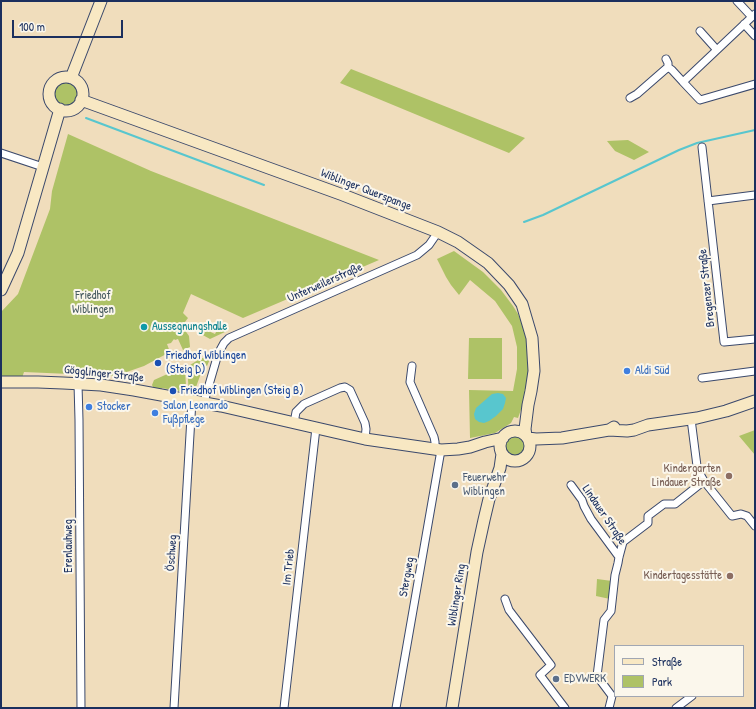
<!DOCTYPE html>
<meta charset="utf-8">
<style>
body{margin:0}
#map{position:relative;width:756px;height:709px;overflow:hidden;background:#f0ddbc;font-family:"Patrick Hand",sans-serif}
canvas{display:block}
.frame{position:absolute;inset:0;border:2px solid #1b2f5e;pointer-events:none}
.legend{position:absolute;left:614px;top:645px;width:130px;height:52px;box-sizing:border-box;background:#fbf7ec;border:1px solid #a1a7b3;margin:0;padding:5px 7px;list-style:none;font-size:12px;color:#1b2f5e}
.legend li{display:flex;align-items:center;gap:8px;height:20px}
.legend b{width:20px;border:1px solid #a1a7b3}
.scale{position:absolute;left:12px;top:20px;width:111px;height:18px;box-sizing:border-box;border:2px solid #1b2f5e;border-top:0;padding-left:5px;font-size:12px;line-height:14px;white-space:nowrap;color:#1b2f5e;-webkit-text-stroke:3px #fbf7ec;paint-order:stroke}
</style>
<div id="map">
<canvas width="756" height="709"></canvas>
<div class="frame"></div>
<ul class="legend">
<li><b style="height:5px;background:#f8e8c3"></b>Straße</li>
<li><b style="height:11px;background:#aec266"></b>Park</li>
</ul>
<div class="scale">100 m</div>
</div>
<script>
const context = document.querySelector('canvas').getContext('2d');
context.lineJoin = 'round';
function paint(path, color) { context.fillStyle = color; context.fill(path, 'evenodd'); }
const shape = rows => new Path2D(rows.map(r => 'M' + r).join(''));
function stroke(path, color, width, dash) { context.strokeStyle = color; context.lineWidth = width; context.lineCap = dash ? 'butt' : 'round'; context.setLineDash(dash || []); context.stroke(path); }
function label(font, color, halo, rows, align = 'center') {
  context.font = font + ' "Patrick Hand",sans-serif'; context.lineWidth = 4; context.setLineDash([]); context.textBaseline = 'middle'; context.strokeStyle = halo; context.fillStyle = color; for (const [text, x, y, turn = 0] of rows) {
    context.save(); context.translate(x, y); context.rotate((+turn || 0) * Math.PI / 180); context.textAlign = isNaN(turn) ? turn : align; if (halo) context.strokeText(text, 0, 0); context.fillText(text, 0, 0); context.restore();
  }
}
paint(shape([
 [351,69,525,138,509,153,340,83],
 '49 94a17 17 0 1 1 34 0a17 17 0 1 1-34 0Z',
 [68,134,151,171,379,260,243,318,191,294,183,313,188,318,182,326,189,336,190,347,183,350,178,339,175,340,174,339,171,343,167,344,170,352,144,366,115,376,24,372,22,378,1,378,1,312,18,294,50,209,52,191],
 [628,140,649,152,634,160,615,151,607,141],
 [454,251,483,272,501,290,513,306,518,314,522,324,527,342,529,373,528,383,523,404,518,418,514,417,511,423,495,433,470,438,469,390,513,391,517,369,517,347,512,326,495,301,470,280,459,295,451,285,446,277,437,259],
 [202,328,215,334,218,328,223,329,227,331,210,339,199,333,199,330],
 [469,338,502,338,502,379,468,379],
 [212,354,213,357,212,360,210,359,207,366,204,365,196,387,201,389,199,394,198,395,189,393,187,367,198,360],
 [183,367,185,371,186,385,184,386,184,392,162,388,161,391,154,389,152,385,154,380],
 [755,430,755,455,739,436],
 '504 447a11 11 0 1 1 22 0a11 11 0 1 1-22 0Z',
 [597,579,612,581,610,599,596,596]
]), '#aec266');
paint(shape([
 [498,393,503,394,506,398,505,403,503,409,496,416,489,421,484,423,479,422,475,419,474,414,476,408,492,394]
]), '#58c6ce');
stroke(shape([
 [86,118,264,185],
 [524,222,543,215,679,150,697,143,755,130]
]), '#58c6ce', 2);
const street = shape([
 [737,1,752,17],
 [755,14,683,82,700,100,755,84],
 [744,24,755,36],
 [700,31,717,50],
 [666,59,668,63,668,67],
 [630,98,637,94,668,67,672,70,683,82],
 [702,147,724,342,755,339],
 [1,153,43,167],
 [708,201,755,195],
 [412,366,410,382,434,437,435,442,435,449],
 [702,378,755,371],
 [78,384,79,420,81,708],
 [204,402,218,354,224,343,229,338,417,255,429,245,438,232],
 [691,419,697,466,700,474,704,481,732,516,741,514,747,516,755,526],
 [294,423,296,412,304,404,340,388,345,387,350,390,365,423,366,429,365,439],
 [571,485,582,500,584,506,591,519,619,557],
 [505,599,509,610,551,665,540,675,565,708],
 [174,708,192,400],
 [284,708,316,428],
 [396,708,441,450],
 [609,708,612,696,597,676,604,620,611,611,615,575,618,563,619,557,623,542,648,523,648,516,664,504,675,504,704,481],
 [676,708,692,696]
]);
const secondary = shape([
 '49 94a17 17 0 1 1 34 0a17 17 0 1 1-34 0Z',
 [71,78,101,1],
 [81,100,343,195,438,232,458,242,488,263,509,285,522,304,532,338,534,371,531,391,528,405,525,429,526,436],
 [1,290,18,253,60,109],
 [1,382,38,382,63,383,101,385,134,390,221,406,334,432,365,439,441,450,458,449,470,447,485,442,503,438],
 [609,430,627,431,634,430,648,425,697,418,726,411,755,401],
 '500 446a15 15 0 1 1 30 0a15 15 0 1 1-30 0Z',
 [528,438,536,439,562,438,609,430,614,427],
 [452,708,477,552,484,520,489,499,500,468,502,454]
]);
stroke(street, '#3b496c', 9);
stroke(secondary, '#3b496c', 13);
stroke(street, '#fff', 7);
stroke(secondary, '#f8e8c3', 11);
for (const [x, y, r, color] of [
 [144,327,4,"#0f9aa8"],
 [158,363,4,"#1a4fb4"],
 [627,371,4,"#3f7fe0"],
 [173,391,4,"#1a4fb4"],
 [89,407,4,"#3f7fe0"],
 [155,413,4,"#3f7fe0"],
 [729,476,4,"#8d6e63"],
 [455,485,4,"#5c6f8a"],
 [730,576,4,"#8d6e63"],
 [556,679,4,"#5c6f8a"]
]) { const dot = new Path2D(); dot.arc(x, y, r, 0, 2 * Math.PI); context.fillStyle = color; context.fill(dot); stroke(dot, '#fbf7ec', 1.5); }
label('12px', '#1b2f5e', '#fbf7ec', [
 ["Wiblinger Querspange",366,190,21],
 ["Unterweilerstraße",325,283,-24],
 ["Bregenzer Straße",707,288,-96],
 ["Gögglinger Straße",104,374,6],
 ["Lindauer Straße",604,515,56],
 ["Erenlauhweg",69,546,-90],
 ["Öschweg",172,553,-86],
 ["Im Trieb",289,567,-84],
 ["Stergweg",407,577,-80],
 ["Wiblinger Ring",457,595,-81]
]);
label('12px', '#475b60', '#fbf7ec', [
 ["Friedhof",93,296],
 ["Wiblingen",93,310]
]);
label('12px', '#0d838f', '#fbf7ec', [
 ["Aussegnungshalle",152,327]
], 'left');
label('12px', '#164399', '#fbf7ec', [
 ["Friedhof Wiblingen",166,356],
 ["(Steig D)",166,370],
 ["Friedhof Wiblingen (Steig B)",181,391]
], 'left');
label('12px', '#366cbe', '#fbf7ec', [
 ["Aldi Süd",635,371],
 ["Salon Leonardo",163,406],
 ["Fußpflege",163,420],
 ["Stocker",97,407]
], 'left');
label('12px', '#785e54', '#fbf7ec', [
 ["Kindergarten",721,469],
 ["Lindauer Straße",721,483],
 ["Kindertagesstätte",722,576]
], 'right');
label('12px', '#4e5e75', '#fbf7ec', [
 ["Feuerwehr",463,478],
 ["Wiblingen",463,492],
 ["EDVWERK",564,679]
], 'left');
</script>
